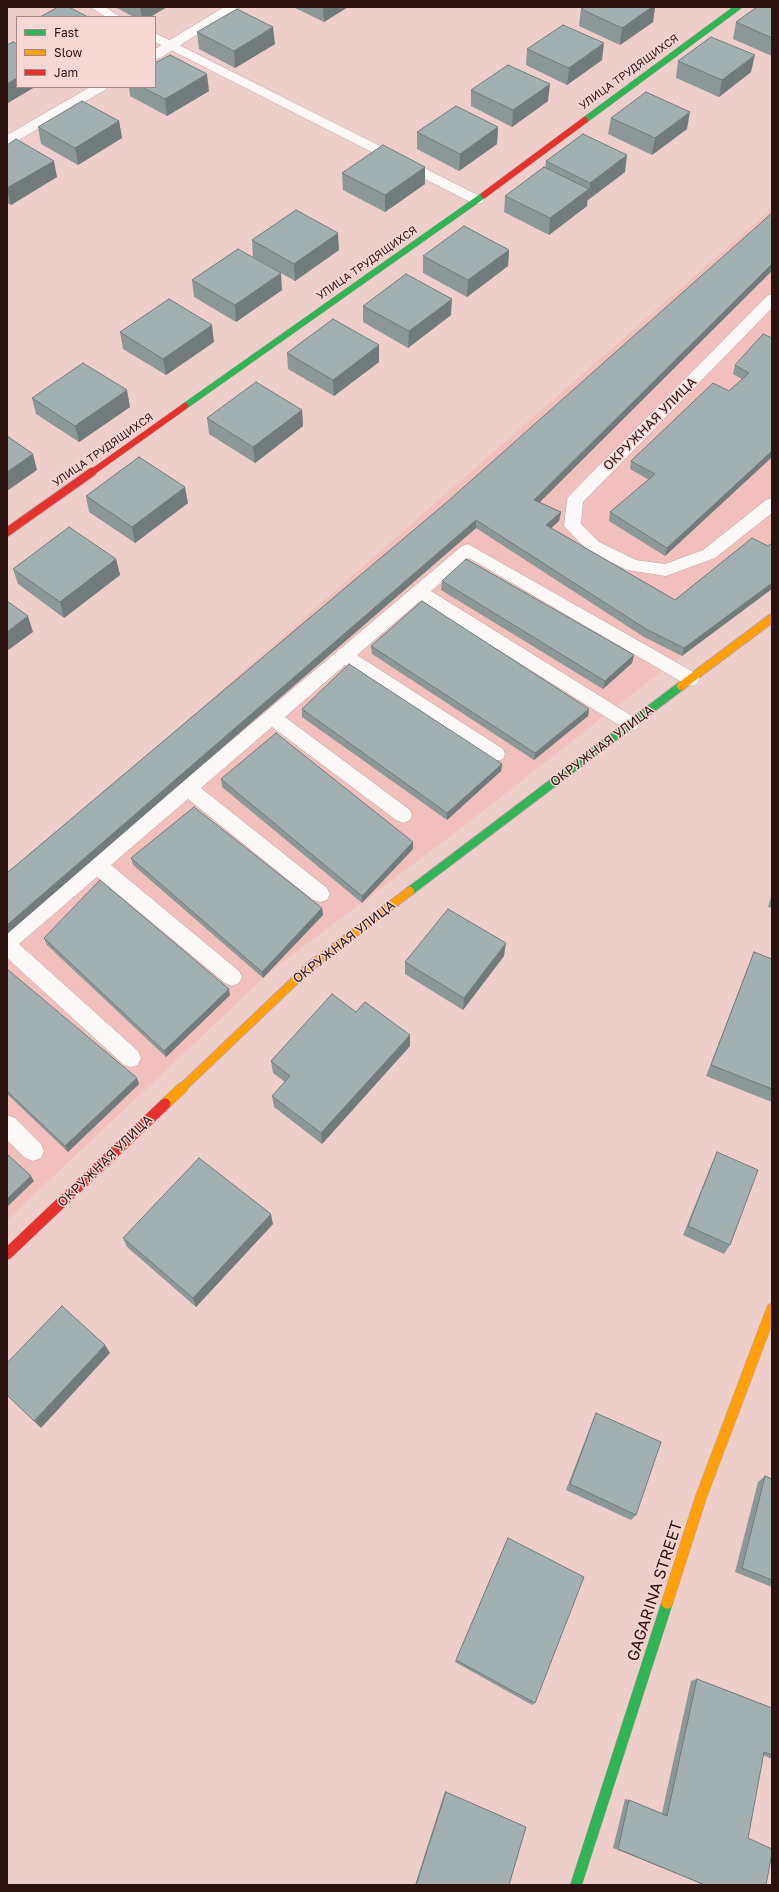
<!DOCTYPE html>
<meta charset="utf-8">
<style>
body{margin:0}
#map{position:relative;width:779px;height:1892px;overflow:hidden;background:#eececb;font-family:"Golos Text",sans-serif}
canvas{display:block}
.frame{position:absolute;inset:0;border:8px solid #2b1110;pointer-events:none}
.legend{position:absolute;left:16px;top:16px;width:140px;height:72px;box-sizing:border-box;background:#f6d7d4;border:1px solid #a58886;margin:0;padding:5px 7px;list-style:none;font-size:12px;color:#2b1110}
.legend li{display:flex;align-items:center;gap:8px;height:20px}
.legend b{width:20px;border:1px solid #a58886}
</style>
<div id="map">
<canvas width="779" height="1892"></canvas>
<div class="frame"></div>
<ul class="legend">
<li><b style="height:5px;background:#30b455"></b>Fast</li>
<li><b style="height:5px;background:#ff9f0a"></b>Slow</li>
<li><b style="height:5px;background:#e5322d"></b>Jam</li>
</ul>
</div>
<script>
const context = document.querySelector('canvas').getContext('2d');
context.lineJoin = 'round';
function paint(path, color) { context.fillStyle = color; context.fill(path, 'evenodd'); }
const shape = rows => new Path2D(rows.map(r => 'M' + r).join(''));
function stroke(path, color, width, dash) { context.strokeStyle = color; context.lineWidth = width; context.lineCap = dash ? 'butt' : 'round'; context.setLineDash(dash || []); context.stroke(path); }
function label(font, color, halo, rows, align = 'center') {
  context.font = font + ' "Golos Text",sans-serif'; context.lineWidth = 3; context.setLineDash([]); context.textBaseline = 'middle'; context.strokeStyle = halo; context.fillStyle = color; for (const [text, x, y, turn = 0] of rows) {
    context.save(); context.translate(x, y); context.rotate((+turn || 0) * Math.PI / 180); context.textAlign = isNaN(turn) ? turn : align; if (halo) context.strokeText(text, 0, 0); context.fillText(text, 0, 0); context.restore();
  }
}
paint(shape([
 [772,208,772,589,658,674,456,832,272,970,7,1220,7,878]
]), '#f2c0bc');
const lane = shape([
 [90,7,105,7,121,17,106,17,90,7],
 [155,33,482,197,484,200,482,203,477,204,472,203,155,42,155,33],
 [772,294,772,308,583,502,581,524,599,542,636,560,665,564,703,550,766,500,772,498,772,513,715,558,666,576,627,570,587,550,564,526,567,500,569,496,767,296,772,294],
 [468,544,697,674,700,679,697,684,691,686,685,684,469,558,431,591,637,719,640,724,637,729,631,731,625,729,420,601,357,655,503,749,505,754,503,759,496,761,489,759,345,665,285,717,410,810,412,815,410,820,403,823,396,820,272,727,201,788,327,888,330,894,327,900,320,902,313,900,188,799,111,865,239,971,242,977,239,983,232,986,225,983,97,877,19,944,138,1051,141,1058,138,1065,131,1067,124,1065,7,958,7,930,462,546,468,544],
 [7,1115,15,1118,41,1144,44,1151,41,1158,33,1161,25,1158,7,1140,7,1115]
]);
const street = shape([
 [224,7,241,7,160,58,155,59,155,49,224,7],
 [90,87,107,87,105,90,12,144,7,145,7,135,90,87]
]);
const fastFar2 = shape([
 [585,120,738,7],
 [185,406,484,195]
]);
const fastFar1 = shape([
 [410,891,681,686]
]);
const fast = shape([
 [576,1885,667,1603]
]);
const slowFar1 = shape([
 [681,686,772,618],
 [181,1089,309,967,410,891]
]);
const slow = shape([
 [165,1104,182,1088],
 [667,1603,701,1497,772,1309]
]);
const jamFar2 = shape([
 [484,195,585,120],
 [91,473,185,406]
]);
const jamFar1 = shape([
 [7,532,92,472]
]);
const jam = shape([
 [7,1254,165,1104]
]);
stroke(lane, '#b99e9c', 1);
stroke(street, '#b99e9c', 1);
stroke(fastFar2, '#b99e9c', 7);
stroke(fastFar1, '#b99e9c', 10);
stroke(fast, '#b99e9c', 12);
stroke(slowFar1, '#b99e9c', 10);
stroke(slow, '#b99e9c', 12);
stroke(jamFar2, '#b99e9c', 7);
stroke(jamFar1, '#b99e9c', 10);
stroke(jam, '#b99e9c', 12);
paint(lane, '#fcf8f7');
paint(street, '#fcf8f7');
stroke(fastFar2, '#30b455', 6);
stroke(fastFar1, '#30b455', 8);
stroke(fast, '#30b455', 11);
stroke(slowFar1, '#ff9f0a', 8);
stroke(slow, '#ff9f0a', 11);
stroke(jamFar2, '#e5322d', 6);
stroke(jamFar1, '#e5322d', 8);
stroke(jam, '#e5322d', 11);
paint(shape([
 [115,7,167,7,150,17,134,17],
 [293,7,348,7,324,22],
 [585,7,655,7,653,22,620,45,579,26,581,9],
 [772,7,772,56,733,39,736,22],
 [197,32,275,44,235,68,199,49],
 [527,49,602,60,567,85,526,65],
 [678,61,751,72,719,97,676,78],
 [129,87,155,87,209,91,167,116,130,96],
 [471,90,548,101,512,127,471,106],
 [611,118,687,129,652,155,608,134],
 [119,121,122,138,78,165,41,144,38,127],
 [498,127,497,144,459,171,417,149,417,132],
 [7,145,57,177,11,205,7,203],
 [546,161,625,172,588,200,587,199,587,206,549,235,504,212,505,196,545,168],
 [342,173,425,184,385,212,343,190],
 [252,240,339,250,295,281,253,257],
 [509,250,508,266,467,297,423,273,423,256],
 [192,280,282,290,236,322,194,297],
 [363,306,451,315,408,348,363,322],
 [120,332,214,342,166,375,123,349],
 [772,338,772,457,665,556,609,521,610,512,649,480,630,469,631,461,729,391,742,379,733,374,735,365],
 [379,345,379,362,334,396,288,369,287,353],
 [32,398,130,407,79,442,36,414],
 [302,410,303,426,255,463,209,434,207,418],
 [86,496,188,503,135,543,89,512],
 [447,502,540,502,561,512,559,521,551,528,675,600,752,538,682,656,644,637,476,528,7,934,7,873],
 [116,559,120,575,64,618,18,584,13,569],
 [442,581,634,655,632,663,603,689,441,590],
 [371,646,589,709,588,716,534,760,372,654],
 [302,709,502,764,501,771,447,820,302,717],
 [221,779,413,842,413,849,362,903,222,787],
 [131,858,322,908,323,915,263,978,133,865],
 [772,894,772,908,768,907],
 [44,938,230,995,166,1057,47,945],
 [754,952,772,959,772,1102,706,1076,749,965],
 [504,956,463,1010,405,974,405,962],
 [7,969,139,1084,68,1152,7,1094],
 [356,1012,410,1035,410,1046,322,1144,274,1107,272,1096,285,1082,273,1073,271,1061],
 [717,1152,730,1245,724,1254,683,1235,712,1163],
 [273,1224,196,1307,127,1247,123,1238],
 [596,1413,636,1515,631,1520,566,1490,593,1420],
 [765,1476,772,1479,772,1587,735,1572,758,1482],
 [506,1542,535,1703,532,1705,455,1662],
 [697,1679,772,1708,772,1759,763,1755,748,1838,766,1885,704,1885,613,1848,625,1799,629,1800,662,1813,691,1681],
 [445,1791,446,1792,509,1885,415,1885]
]), '#8c9798');
paint(shape([
 [140,7,167,7,150,17,142,17],
 [323,7,348,7,324,22],
 [652,7,655,7,653,22,620,45,622,28],
 [273,27,275,44,235,68,234,51],
 [604,43,602,60,567,85,569,68],
 [755,55,751,72,719,97,722,80],
 [207,74,209,91,167,116,165,99],
 [17,78,17,87,35,87,8,103,7,99,7,84],
 [550,84,548,101,512,127,513,110],
 [690,112,687,129,652,155,655,138],
 [119,121,122,138,78,165,75,148],
 [498,127,497,144,459,171,460,154],
 [627,155,625,172,588,200,590,183],
 [54,161,57,177,11,205,7,188],
 [425,167,425,184,385,212,385,195],
 [589,189,587,206,549,235,550,218],
 [338,233,339,250,295,281,294,264],
 [509,250,508,266,467,297,468,280],
 [772,264,772,271,534,508,534,500],
 [281,273,282,290,236,322,235,305],
 [452,299,451,315,408,348,409,331],
 [212,325,214,342,166,375,163,359],
 [379,345,379,362,334,396,333,380],
 [127,390,130,407,79,442,75,426],
 [302,410,303,426,255,463,253,447],
 [772,451,772,457,665,556,667,548],
 [33,454,37,470,7,491,7,472],
 [185,487,188,503,135,543,132,527],
 [561,512,559,521,545,534,546,525],
 [476,520,476,528,7,934,7,925],
 [116,559,120,575,64,618,60,602],
 [772,583,772,589,682,656,684,648],
 [28,616,33,632,7,651,7,632],
 [634,655,632,663,603,689,605,681],
 [589,709,588,716,534,760,535,753],
 [502,764,501,771,447,820,447,813],
 [413,842,413,849,362,903,362,896],
 [322,908,323,915,263,978,262,972],
 [506,943,504,956,463,1010,464,998],
 [229,989,230,995,166,1057,164,1051],
 [410,1035,410,1046,322,1144,321,1133],
 [137,1078,139,1084,68,1152,65,1146],
 [31,1176,34,1181,7,1207,7,1199],
 [271,1214,273,1224,196,1307,193,1298],
 [105,1345,110,1353,41,1428,34,1421]
]), '#727b7c');
const building = shape([
 [58,7,69,7,88,17,40,17,58,7],
 [585,7,652,7,622,28,581,9,585,7],
 [757,7,772,7,772,38,736,22,757,7],
 [237,9,273,27,234,51,197,32,237,9],
 [563,25,604,43,569,68,527,49,563,25],
 [711,37,755,55,722,80,678,61,711,37],
 [13,42,17,44,17,78,7,84,7,45,13,42],
 [170,55,207,74,165,99,142,87,155,87,155,63,170,55],
 [508,65,550,84,513,110,471,90,508,65],
 [646,92,690,112,655,138,611,118,646,92],
 [82,101,119,121,75,148,38,127,82,101],
 [456,106,498,127,460,154,417,132,456,106],
 [583,134,627,155,590,183,546,161,583,134],
 [16,139,54,161,7,188,7,145,16,139],
 [383,145,425,167,385,195,342,173,383,145],
 [544,167,589,189,550,218,505,196,544,167],
 [296,210,338,233,294,264,252,240,296,210],
 [772,213,772,264,534,500,561,512,546,525,675,600,752,538,768,546,772,543,772,583,684,648,646,629,476,520,7,925,7,873,447,502,772,213],
 [464,226,509,250,468,280,423,256,464,226],
 [238,249,281,273,235,305,192,280,238,249],
 [406,274,452,299,409,331,363,306,406,274],
 [169,299,212,325,163,359,120,332,169,299],
 [333,319,379,345,333,380,287,353,333,319],
 [763,334,772,338,772,451,667,548,610,512,655,474,631,461,713,383,729,391,749,373,735,365,763,334],
 [83,363,127,390,75,426,32,398,83,363],
 [256,382,302,410,253,447,207,418,256,382],
 [7,436,33,454,7,472,7,436],
 [139,457,185,487,132,527,86,496,139,457],
 [69,527,116,559,60,602,13,569,69,527],
 [466,559,634,655,605,681,442,581,466,559],
 [7,601,28,616,7,632,7,601],
 [422,601,589,709,535,753,371,646,422,601],
 [349,664,502,764,447,813,302,709,349,664],
 [276,733,413,842,362,896,221,779,276,733],
 [194,807,322,908,262,972,131,858,194,807],
 [100,880,229,989,164,1051,44,938,100,880],
 [448,909,506,943,464,998,405,962,448,909],
 [754,952,772,959,772,1089,711,1065,754,952],
 [7,969,137,1078,65,1146,7,1091,7,969],
 [332,994,356,1012,365,1002,410,1035,321,1133,272,1096,290,1076,271,1061,332,994],
 [717,1152,758,1170,730,1245,688,1226,717,1152],
 [7,1154,31,1176,7,1199,7,1154],
 [199,1158,271,1214,193,1298,123,1238,199,1158],
 [62,1306,105,1345,34,1421,7,1395,7,1363,62,1306],
 [596,1413,661,1442,636,1515,570,1484,596,1413],
 [765,1476,772,1479,772,1580,742,1568,765,1476],
 [508,1538,584,1577,535,1703,456,1660,508,1538],
 [697,1679,772,1708,772,1755,764,1752,748,1838,772,1849,772,1853,766,1885,705,1885,618,1849,629,1800,667,1816,697,1679],
 [446,1792,526,1827,509,1885,416,1885,446,1792]
]);
paint(building, '#a3b0b1');
stroke(building, '#727b7c', 1);
label('11px', '#2b1110', '#f6d7d4', [
 ["УЛИЦА ТРУДЯЩИХСЯ",629,72,-36],
 ["УЛИЦА ТРУДЯЩИХСЯ",367,263,-35],
 ["УЛИЦА ТРУДЯЩИХСЯ",103,450,-35]
]);
label('13px', '#2b1110', '#f6d7d4', [
 ["ОКРУЖНАЯ УЛИЦА",650,424,-45],
 ["ОКРУЖНАЯ УЛИЦА",602,746,-37],
 ["ОКРУЖНАЯ УЛИЦА",344,942,-38],
 ["ОКРУЖНАЯ УЛИЦА",105,1161,-44]
]);
label('16px', '#2b1110', '#f6d7d4', [
 ["GAGARINA STREET",655,1591,-72]
]);
</script>
